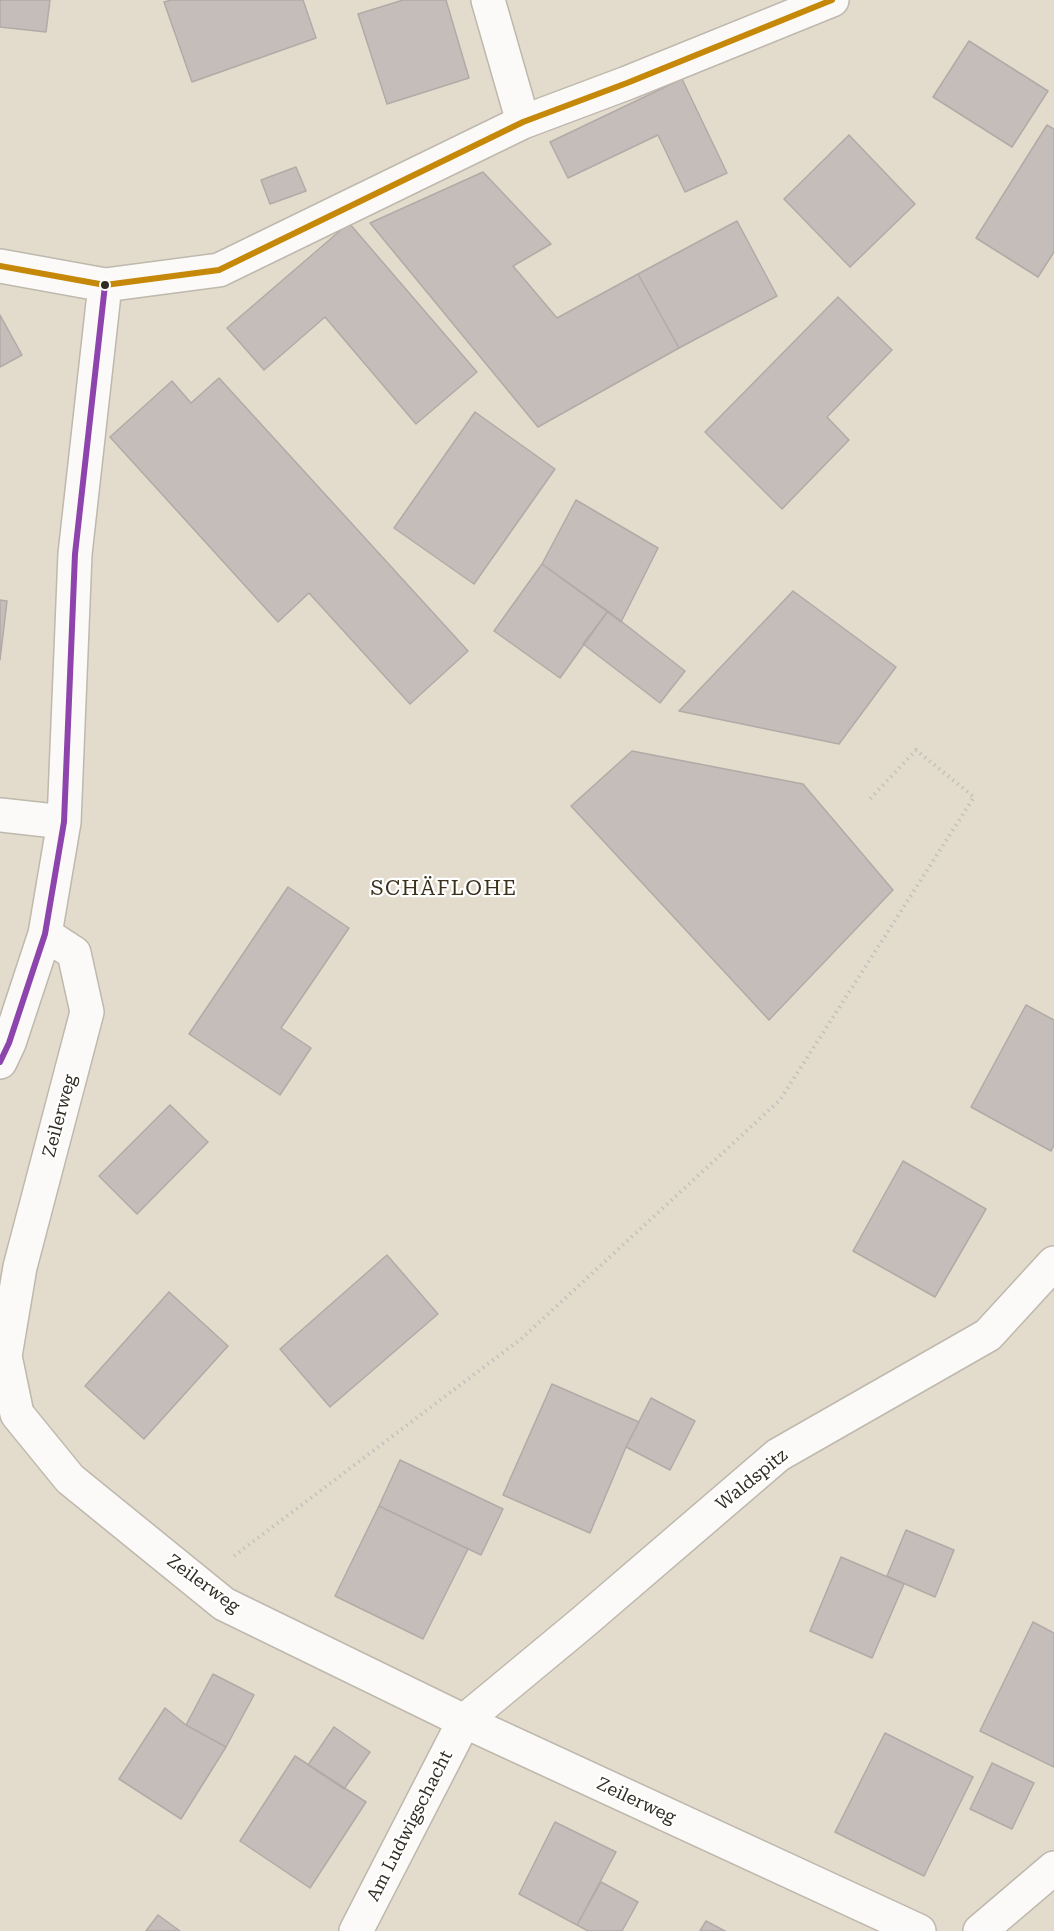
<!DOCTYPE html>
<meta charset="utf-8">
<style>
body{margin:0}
canvas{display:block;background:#e3dccd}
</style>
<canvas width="1054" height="1931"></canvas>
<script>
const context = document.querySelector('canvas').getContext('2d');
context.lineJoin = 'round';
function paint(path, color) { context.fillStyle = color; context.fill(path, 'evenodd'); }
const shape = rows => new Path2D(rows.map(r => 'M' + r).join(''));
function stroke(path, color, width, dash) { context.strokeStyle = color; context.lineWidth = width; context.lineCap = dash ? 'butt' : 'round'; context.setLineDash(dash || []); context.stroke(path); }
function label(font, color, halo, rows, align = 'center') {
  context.font = font + ' "Roboto Serif",serif'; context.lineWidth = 4.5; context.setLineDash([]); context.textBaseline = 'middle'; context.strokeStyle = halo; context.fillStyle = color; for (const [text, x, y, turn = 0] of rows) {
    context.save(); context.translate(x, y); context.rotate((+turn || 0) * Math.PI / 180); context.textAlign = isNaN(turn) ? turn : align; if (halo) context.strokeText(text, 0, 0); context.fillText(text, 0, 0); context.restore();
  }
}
const building = shape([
 [0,0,50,0,46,32,0,27,0,0],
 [171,0,303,0,316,38,192,82,164,2,171,0],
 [403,0,446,0,469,78,387,104,358,14,403,0],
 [969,41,1048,91,1012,147,933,97,969,41],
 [682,79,727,173,685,192,658,135,568,178,550,142,682,79],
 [1047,125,1054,129,1054,252,1038,277,976,238,1047,125],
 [849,135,915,204,850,267,784,199,849,135],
 [296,167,306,191,270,204,261,180,296,167],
 [483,172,551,244,513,266,557,318,638,274,679,348,538,427,370,223,483,172],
 [737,221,777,296,679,348,638,274,737,221],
 [349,223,477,372,416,424,325,317,264,370,227,328,349,223],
 [838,297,892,350,827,417,849,440,782,509,705,432,838,297],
 [0,315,22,355,0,367,0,315],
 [219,378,468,651,410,704,309,593,278,622,110,437,172,381,191,403,219,378],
 [475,412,555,469,474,584,394,528,475,412],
 [576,500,658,548,621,622,542,564,576,500],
 [542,564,608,611,560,678,494,631,542,564],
 [793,591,896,667,839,744,679,711,793,591],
 [0,600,7,601,0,660,0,600],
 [608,611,685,671,660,703,583,644,608,611],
 [632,751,803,784,893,890,769,1020,571,806,632,751],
 [288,887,349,928,281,1028,311,1048,280,1095,189,1034,288,887],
 [1026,1005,1054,1020,1054,1145,1051,1151,971,1107,1026,1005],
 [170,1105,208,1142,137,1214,99,1176,170,1105],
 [903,1161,986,1209,935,1297,853,1251,903,1161],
 [387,1255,438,1314,330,1407,280,1349,387,1255],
 [169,1292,228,1346,144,1439,85,1386,169,1292],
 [552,1384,639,1422,626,1447,590,1533,503,1495,552,1384],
 [651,1398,695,1421,670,1470,626,1447,651,1398],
 [400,1460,503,1509,481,1555,379,1506,400,1460],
 [379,1506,468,1549,423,1639,335,1596,379,1506],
 [906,1530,954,1550,935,1597,887,1576,906,1530],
 [841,1557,904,1584,872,1658,810,1631,841,1557],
 [1033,1622,1054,1633,1054,1767,980,1731,1033,1622],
 [213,1674,254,1695,226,1747,186,1725,213,1674],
 [165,1708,186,1725,226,1747,181,1819,119,1779,165,1708],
 [334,1727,370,1752,344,1789,308,1765,334,1727],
 [885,1733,973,1777,924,1876,835,1832,885,1733],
 [295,1756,366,1802,310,1888,240,1841,295,1756],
 [992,1763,1034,1783,1012,1829,970,1809,992,1763],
 [555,1822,616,1852,577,1925,519,1894,555,1822],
 [601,1882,638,1902,622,1931,588,1931,577,1925,601,1882],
 [158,1915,180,1931,146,1931,158,1915],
 [706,1921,725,1931,700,1931,706,1921]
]);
paint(building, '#c5bdb9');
stroke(building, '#b2aaa6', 1.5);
const minor = shape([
 [488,0,523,122],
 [0,266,105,285,219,270,523,122,627,83,832,0],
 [0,815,64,822],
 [45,934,74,953,87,1012,20,1267,5,1356,17,1414,70,1479,224,1604,464,1721,919,1931],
 [0,1062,9,1043,45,934,64,822,75,554,105,285],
 [356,1931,464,1721,581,1624,778,1455,988,1335,1054,1263],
 [980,1931,1054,1868]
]);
stroke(minor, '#beb8ad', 36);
stroke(shape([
 [234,1556,521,1339,780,1100,974,797,916,750,870,799]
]), '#c3c1bc', 4, [1.5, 4.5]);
stroke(minor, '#fbfaf8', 33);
stroke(shape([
 [0,266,105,285,219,270,523,122,627,83,832,0]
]), '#c68809', 6);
stroke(shape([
 [0,1062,9,1043,45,934,64,822,75,554,105,285]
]), '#8e44ad', 6);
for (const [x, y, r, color] of [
 [105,285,5,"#312d23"]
]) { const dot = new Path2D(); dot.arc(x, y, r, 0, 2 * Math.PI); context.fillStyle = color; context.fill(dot); stroke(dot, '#fff', 2); }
label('18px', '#312d23', '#fff', [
 ["Zeilerweg",60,1116,-75],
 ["Waldspitz",752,1480,-39],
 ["Zeilerweg",203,1584,36],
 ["Zeilerweg",636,1801,25],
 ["Am Ludwigschacht",410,1826,-63]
]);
context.letterSpacing = '1.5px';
label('21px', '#3b311c', '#fff', [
 ["SCHÄFLOHE",444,889]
]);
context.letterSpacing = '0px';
</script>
